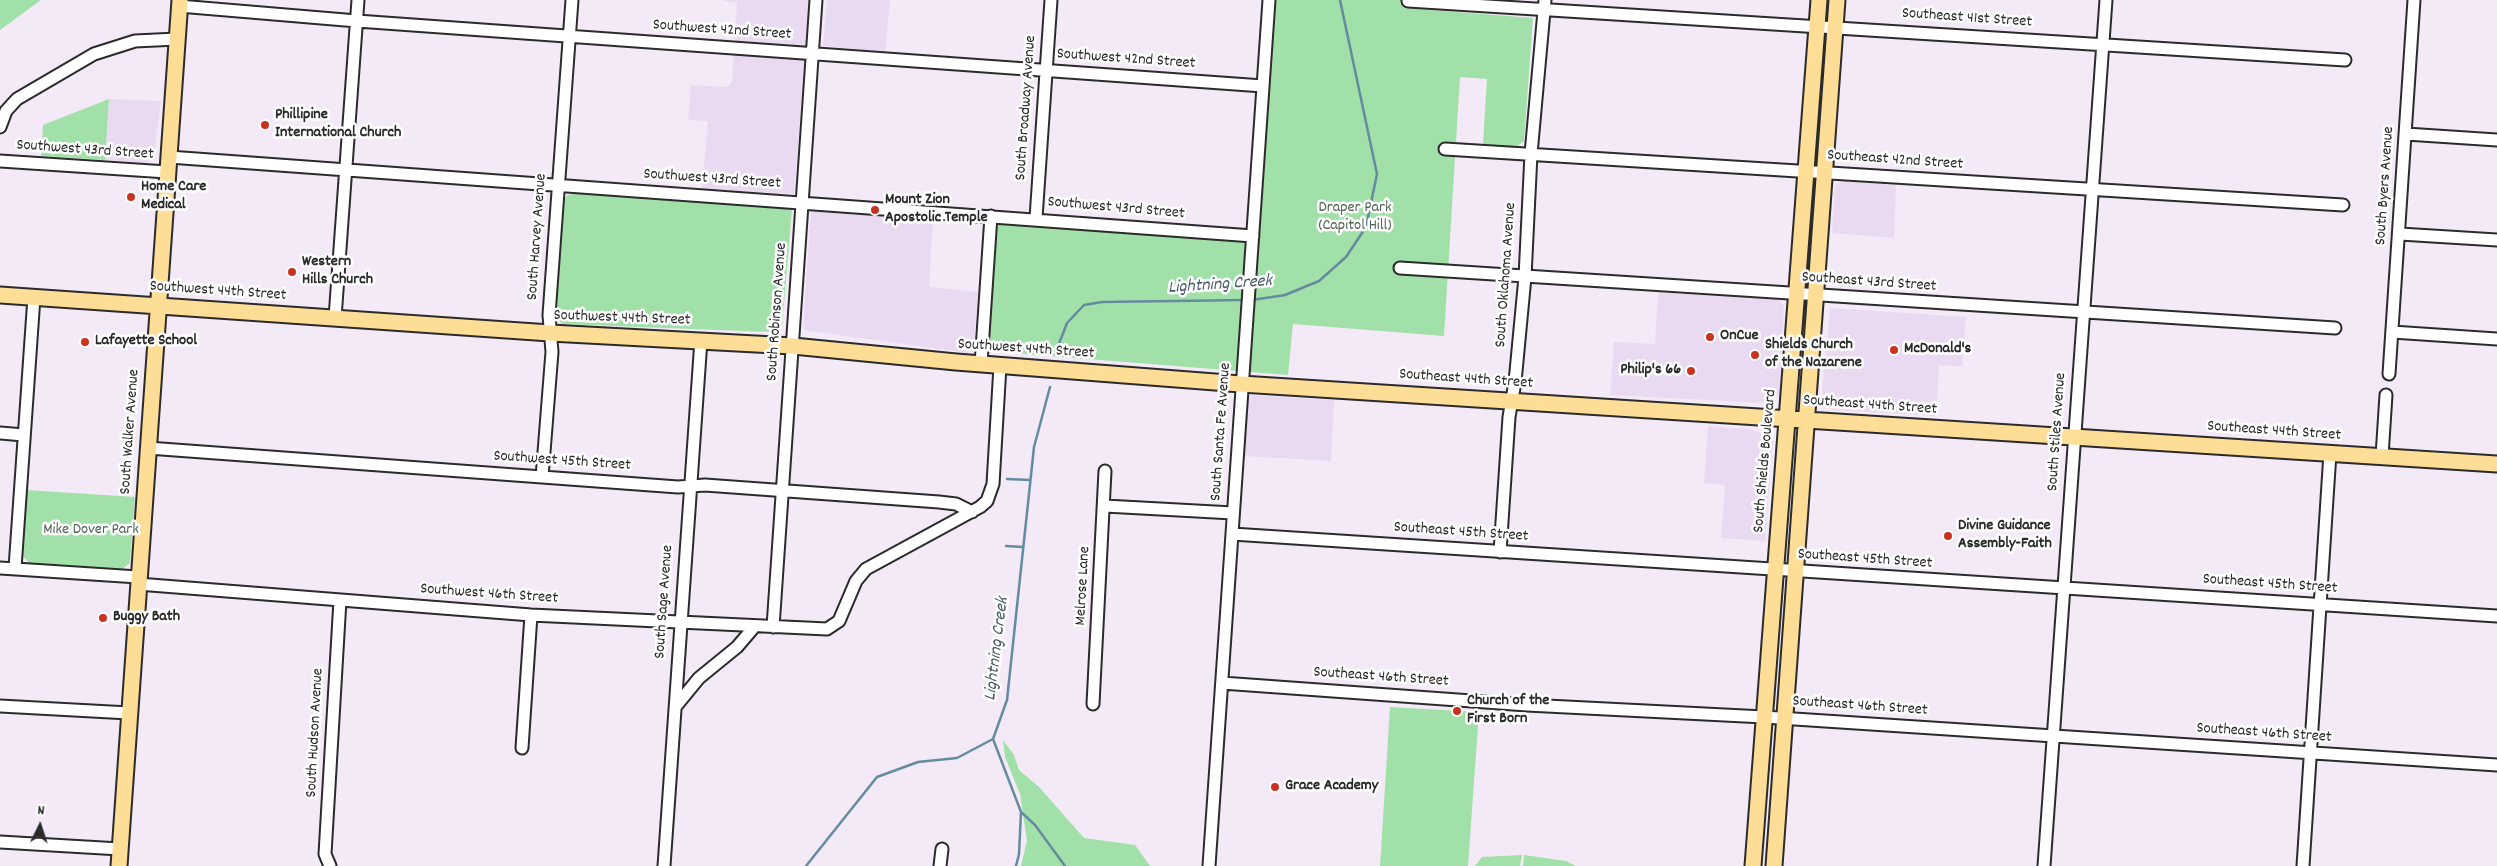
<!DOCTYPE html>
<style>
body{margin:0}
#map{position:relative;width:2497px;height:866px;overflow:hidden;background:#f3e9f7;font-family:Dekko,sans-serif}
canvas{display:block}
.north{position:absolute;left:15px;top:801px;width:50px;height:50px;-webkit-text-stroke:4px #fff;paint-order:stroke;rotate:4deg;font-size:14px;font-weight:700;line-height:20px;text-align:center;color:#2b2b2b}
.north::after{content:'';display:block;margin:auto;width:18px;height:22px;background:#2b2b2b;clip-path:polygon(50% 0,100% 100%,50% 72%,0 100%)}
</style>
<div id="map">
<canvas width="2497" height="866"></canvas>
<div class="north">N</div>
</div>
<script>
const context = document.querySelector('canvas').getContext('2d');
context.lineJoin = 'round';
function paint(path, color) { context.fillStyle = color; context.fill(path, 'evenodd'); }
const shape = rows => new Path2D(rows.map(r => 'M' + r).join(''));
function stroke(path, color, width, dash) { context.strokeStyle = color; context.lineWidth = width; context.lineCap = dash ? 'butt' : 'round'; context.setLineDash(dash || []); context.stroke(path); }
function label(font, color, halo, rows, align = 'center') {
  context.font = font + ' Dekko,sans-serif'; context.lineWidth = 5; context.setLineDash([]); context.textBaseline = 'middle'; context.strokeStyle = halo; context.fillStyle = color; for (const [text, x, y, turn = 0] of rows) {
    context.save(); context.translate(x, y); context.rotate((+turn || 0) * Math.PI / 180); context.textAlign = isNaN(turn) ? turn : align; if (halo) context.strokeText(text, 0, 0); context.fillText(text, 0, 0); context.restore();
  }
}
paint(shape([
 [722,0,809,0,794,194,702,189,708,121,688,120,691,85,727,87,732,82,737,3],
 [827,0,890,0,885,52,823,46],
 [109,99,161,101,154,155,147,163,105,160],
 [1843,181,1896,185,1894,238,1832,233,1835,186],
 [811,210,933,218,929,287,978,292,974,346,968,353,803,330],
 [1658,292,1778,299,1784,306,1780,394,1766,403,1610,395,1614,342,1655,344],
 [1830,308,1966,317,1962,366,1939,365,1936,416,1831,410,1822,394],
 [1247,395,1334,400,1331,461,1244,456],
 [1708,426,1749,429,1771,436,1773,441,1765,541,1721,538,1725,485,1704,483]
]), '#eadaf1');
paint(shape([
 [0,0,41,0,0,30],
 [1276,0,1404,0,1404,8,1533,18,1524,141,1516,147,1483,144,1487,79,1460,77,1444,336,1293,324,1288,375,988,351,997,224,1258,242],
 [109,99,105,160,41,156,43,125],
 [577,193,704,199,792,209,782,326,772,332,562,324,555,315,564,199,568,195],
 [26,490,135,497,130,563,121,570,29,563,21,554],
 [1390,707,1479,712,1468,866,1380,866],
 [1003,740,1014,755,1019,770,1039,787,1084,838,1135,845,1150,866,1021,866,1027,841,1020,794,1005,757],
 [1522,855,1520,866,1475,866,1482,857],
 [1524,855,1566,861,1576,866,1523,866]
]), '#a1e0a8');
stroke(shape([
 [1252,300,1285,295,1319,281,1346,257,1366,227,1377,174,1340,0],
 [1055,354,1067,323,1084,305,1102,302,1244,300],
 [1007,479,1030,480],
 [1006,546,1023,547],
 [993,739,1021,812,1019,854,1016,866],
 [1021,812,1035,825,1065,866],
 [806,866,877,777,918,762,957,758,993,739,1007,700,1034,447,1050,387]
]), '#658b9f', 2.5);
const minor = shape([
 [1408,1,2345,60],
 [179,6,357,21,1263,86],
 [0,127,6,111,17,99,94,54,135,41,177,39],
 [2406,134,2497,140],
 [1445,149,2343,205],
 [169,157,1253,236],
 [0,161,167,172],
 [1036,218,1051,0],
 [2400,234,2497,240],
 [1400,268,2335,328],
 [335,318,358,0],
 [2392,332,2497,339],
 [981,364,991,216],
 [2389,374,2414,0],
 [0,433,24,435],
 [148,448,678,487,705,485,939,502,956,504,972,512],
 [2382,456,2386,395],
 [542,477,552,352,549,315,572,0],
 [1105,506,1233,513],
 [1232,534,2497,616],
 [1500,552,1509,417,1515,382,1525,277,1531,154,1545,0],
 [0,568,138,577],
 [15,568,34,297],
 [138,584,531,615,827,629,839,621,856,581,866,569,980,507,987,501,993,484,1000,366],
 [773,627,816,0],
 [1222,683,1527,705,1764,717,2497,765],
 [1093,704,1105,471],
 [0,706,129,713],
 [676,706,699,678,737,647,755,626],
 [522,748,531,615],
 [0,842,120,849],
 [330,866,325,854,340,600],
 [664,866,701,340],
 [940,866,942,849],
 [1209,866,1269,0],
 [2044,866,2106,0],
 [2303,866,2330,453]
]);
const major = shape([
 [0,295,550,333,793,346,956,362,1241,384,2497,464],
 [119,866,180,0],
 [1753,866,1819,0],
 [1774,866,1837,0]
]);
stroke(minor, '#2b2b2b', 15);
stroke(major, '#2b2b2b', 19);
stroke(minor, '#fff', 11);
stroke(major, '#fedd96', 15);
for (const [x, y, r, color] of [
 [265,125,5,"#c8321e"],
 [131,197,5,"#c8321e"],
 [875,210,5,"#c8321e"],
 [292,272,5,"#c8321e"],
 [1710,337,5,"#c8321e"],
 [85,342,5,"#c8321e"],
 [1894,350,5,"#c8321e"],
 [1755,355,5,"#c8321e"],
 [1691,371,5,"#c8321e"],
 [1948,536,5,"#c8321e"],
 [103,618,5,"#c8321e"],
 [1457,711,5,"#c8321e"],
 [1275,787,5,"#c8321e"]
]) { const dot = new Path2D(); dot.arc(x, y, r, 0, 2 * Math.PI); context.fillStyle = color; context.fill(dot); stroke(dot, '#fff', 2); }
label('16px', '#2b2b2b', '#fff', [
 ["Southeast 41st Street",1967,19,4],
 ["Southwest 42nd Street",722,31,4],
 ["Southwest 42nd Street",1126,60,4],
 ["South Broadway Avenue",1027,108,-86],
 ["Southwest 43rd Street",85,151,4],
 ["Southeast 42nd Street",1895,161,4],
 ["Southwest 43rd Street",712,180,4],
 ["South Byers Avenue",2386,186,-86],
 ["Southwest 43rd Street",1116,209,5],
 ["South Harvey Avenue",538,237,-86],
 ["South Oklahoma Avenue",1507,275,-86],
 ["Southeast 43rd Street",1869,283,4],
 ["Southwest 44th Street",218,292,4],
 ["South Robinson Avenue",778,312,-86],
 ["Southwest 44th Street",622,319,2],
 ["Southwest 44th Street",1026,350,4],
 ["Southeast 44th Street",1466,380,4],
 ["Southeast 44th Street",1870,406,4],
 ["South Walker Avenue",131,432,-86],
 ["South Santa Fe Avenue",1222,432,-86],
 ["South Stiles Avenue",2058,432,-86],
 ["Southeast 44th Street",2274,432,4],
 ["South Shields Boulevard",1766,461,-85],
 ["Southwest 45th Street",562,462,4],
 ["Southeast 45th Street",1461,533,4],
 ["Southeast 45th Street",1865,560,4],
 ["Southeast 45th Street",2270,585,4],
 ["Melrose Lane",1084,586,-87],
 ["Southwest 46th Street",489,595,4],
 ["South Sage Avenue",665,602,-86],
 ["Southeast 46th Street",1381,678,4],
 ["Southeast 46th Street",1860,707,4],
 ["South Hudson Avenue",316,733,-87],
 ["Southeast 46th Street",2264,734,4]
]);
label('bold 16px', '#2b2b2b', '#fff', [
 ["Phillipine",275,116],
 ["International Church",275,134],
 ["Home Care",141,188],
 ["Medical",141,206],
 ["Mount Zion",885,201],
 ["Apostolic Temple",885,219],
 ["Western",302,263],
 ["Hills Church",302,281],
 ["OnCue",1720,337],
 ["Lafayette School",95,342],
 ["Shields Church",1765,346],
 ["of the Nazarene",1765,364],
 ["McDonald's",1904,350],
 ["Philip's 66",1681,371,"right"],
 ["Divine Guidance",1958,527],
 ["Assembly-Faith",1958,545],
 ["Buggy Bath",113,618],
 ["Church of the",1467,702],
 ["First Born",1467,720],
 ["Grace Academy",1285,787]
], 'left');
label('16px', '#4e6150', '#fff', [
 ["Draper Park",1355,209],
 ["(Capitol Hill)",1355,227],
 ["Mike Dover Park",91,531]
]);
label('italic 18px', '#485b65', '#fff', [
 ["Lightning Creek",1220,286,-4],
 ["Lightning Creek",998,649,-83]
]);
</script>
